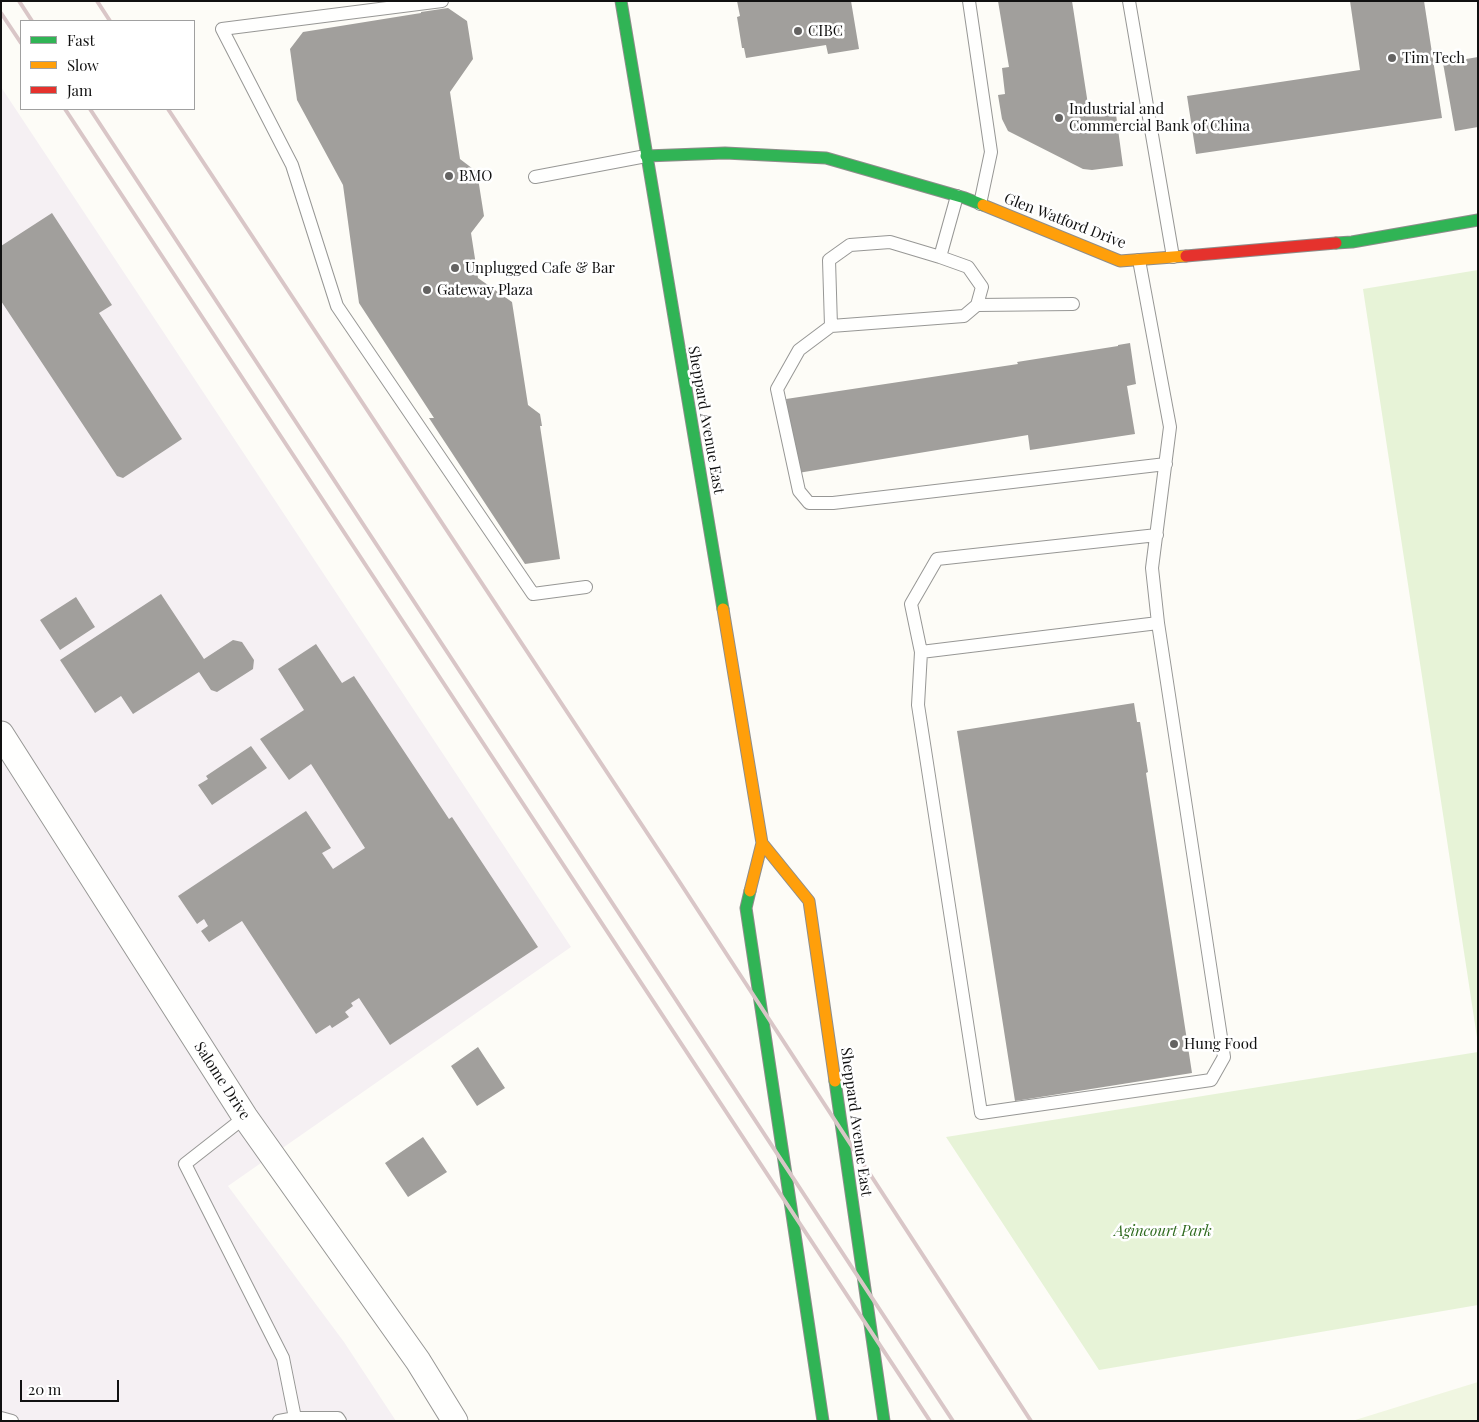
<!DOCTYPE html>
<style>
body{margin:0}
#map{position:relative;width:1479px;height:1422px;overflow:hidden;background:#fdfcf7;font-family:"Playfair Display",serif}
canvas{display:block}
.frame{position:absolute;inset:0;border:2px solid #111;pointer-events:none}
.legend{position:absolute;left:20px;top:20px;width:175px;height:90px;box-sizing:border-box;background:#fff;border:1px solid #a0a0a0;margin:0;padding:6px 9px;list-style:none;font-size:15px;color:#111}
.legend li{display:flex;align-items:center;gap:10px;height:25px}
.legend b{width:25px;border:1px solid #a0a0a0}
.scale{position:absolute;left:20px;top:1380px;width:99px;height:22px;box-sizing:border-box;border:2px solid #111;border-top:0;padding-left:6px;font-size:15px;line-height:18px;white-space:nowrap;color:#111;-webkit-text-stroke:4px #fff;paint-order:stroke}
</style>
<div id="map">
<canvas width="1479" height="1422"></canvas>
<div class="frame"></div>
<ul class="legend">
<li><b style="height:6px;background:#30b455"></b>Fast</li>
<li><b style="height:6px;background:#ff9f0a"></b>Slow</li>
<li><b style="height:6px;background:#e5322d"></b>Jam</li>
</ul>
<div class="scale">20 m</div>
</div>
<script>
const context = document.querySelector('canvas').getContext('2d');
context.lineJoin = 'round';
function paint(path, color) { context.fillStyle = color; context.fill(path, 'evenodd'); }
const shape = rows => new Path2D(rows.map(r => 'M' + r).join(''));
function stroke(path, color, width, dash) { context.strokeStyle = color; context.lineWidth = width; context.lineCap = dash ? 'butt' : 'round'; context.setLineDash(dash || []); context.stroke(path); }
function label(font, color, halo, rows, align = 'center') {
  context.font = font + ' "Playfair Display",serif'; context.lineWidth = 5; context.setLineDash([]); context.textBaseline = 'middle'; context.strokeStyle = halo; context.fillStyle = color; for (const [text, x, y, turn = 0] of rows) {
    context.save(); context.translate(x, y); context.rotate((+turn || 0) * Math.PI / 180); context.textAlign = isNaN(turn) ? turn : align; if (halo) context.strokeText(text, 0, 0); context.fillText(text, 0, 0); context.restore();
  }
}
paint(shape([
 [1,87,571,947,228,1186,344,1342,396,1421,1,1421]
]), '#f5f0f3');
paint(shape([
 [1478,270,1478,1044,1363,289],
 [1478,1052,1478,1305,1099,1370,946,1137]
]), '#e7f3d7');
paint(shape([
 [1478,1382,1478,1421,1352,1421]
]), '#f0f6e1');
paint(shape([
 [737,1,851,1,859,49,828,54,826,45,746,58,744,48,742,48,737,17,740,16],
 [998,1,1072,1,1089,111,1115,107,1123,166,1092,170,1083,169,1008,131,1002,119,998,95,1005,94,1002,68,1009,67],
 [1350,1,1424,1,1442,118,1196,154,1187,96,1360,70],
 [448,8,467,21,473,59,450,92,460,159,477,172,484,216,471,233,478,278,512,302,528,405,540,414,542,426,540,426,560,559,525,564,429,418,434,418,359,303,343,185,297,100,290,49,303,32,421,13,421,12],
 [1478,57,1478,127,1455,131,1443,63],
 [52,213,112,305,99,313,182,439,123,478,117,476,1,301,1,246],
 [1130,343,1136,384,1127,386,1135,434,1030,450,1028,435,798,473,786,399,1018,364,1017,362,1118,346,1118,345],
 [161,594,204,659,233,640,242,642,254,660,253,669,217,692,211,690,199,672,133,714,121,696,95,713,60,660],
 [76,597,95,627,60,650,40,620],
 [316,644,342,683,354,676,449,819,452,817,538,947,390,1045,359,998,351,1003,353,1006,345,1012,349,1017,332,1028,330,1025,316,1034,242,921,209,942,201,931,208,926,204,919,197,924,178,896,306,811,331,848,322,853,333,869,365,848,311,764,289,780,260,739,304,710,278,669],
 [1134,703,1137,722,1140,722,1148,772,1146,773,1192,1073,1015,1101,957,731],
 [251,746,267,768,212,805,198,785,208,779,206,776],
 [478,1047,505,1088,477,1106,451,1066],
 [423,1137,447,1172,408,1197,385,1163]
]), '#a19f9c');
const lane = shape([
 [442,1,222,29,292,165,337,306,533,594,586,587],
 [969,1,991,152,980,204],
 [1129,1,1173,257],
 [535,177,646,156],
 [940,257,957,196],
 [1139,260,1170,427,1152,568,1158,623,921,652,918,705,981,1113,1211,1080,1224,1057,1158,623],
 [977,305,1073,304],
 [831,326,829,260,850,245,890,242,940,257,968,267,982,287,977,305,964,316,831,326,799,350,777,389,799,491,809,503,833,503,1166,464],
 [921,652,911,604,937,559,1157,535],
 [245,1117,185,1164,283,1358,295,1418],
 [1,1418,12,1421],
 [279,1421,295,1418,338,1418,340,1421]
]);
const street = shape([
 [1,734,245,1117,418,1361,455,1421]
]);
const fast = shape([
 [621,1,723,609],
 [646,156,725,153,826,158,965,198,983,205],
 [1336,243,1352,242,1478,220],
 [750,891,746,908,823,1421],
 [835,1081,884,1421]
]);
const slow = shape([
 [983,205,1120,261,1186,256],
 [723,609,762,843,750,891],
 [762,843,809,901,835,1081]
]);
const jam = shape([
 [1186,256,1336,243]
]);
stroke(lane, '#979795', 14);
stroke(street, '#979795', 27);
stroke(fast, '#8e8d8b', 13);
stroke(slow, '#8e8d8b', 13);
stroke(jam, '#8e8d8b', 13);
stroke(lane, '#fffffe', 12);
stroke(street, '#fffffe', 25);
stroke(fast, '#30b455', 11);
stroke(slow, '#ff9f0a', 11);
stroke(jam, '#e5322d', 11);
stroke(shape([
 [19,1,32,21],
 [97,1,110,21],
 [1,13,21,43],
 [65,109,930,1421],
 [90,109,953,1421],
 [168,109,675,875,1031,1421]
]), '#d9c6c7', 4);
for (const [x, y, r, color] of [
 [798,31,5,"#646362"],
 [1392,58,5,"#646362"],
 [1059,118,5,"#646362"],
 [449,176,5,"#646362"],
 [455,268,5,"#646362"],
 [427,290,5,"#646362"],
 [1174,1044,5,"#646362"]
]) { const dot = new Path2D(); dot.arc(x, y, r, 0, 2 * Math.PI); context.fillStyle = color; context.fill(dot); stroke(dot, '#fff', 2); }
label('15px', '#111', '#fff', [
 ["CIBC",808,31],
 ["Tim Tech",1402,58],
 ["Industrial and",1069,109],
 ["Commercial Bank of China",1069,126],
 ["BMO",459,176],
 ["Unplugged Cafe & Bar",465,268],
 ["Gateway Plaza",437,290],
 ["Hung Food",1184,1044]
], 'left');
label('15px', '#111', '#fff', [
 ["Glen Watford Drive",1065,221,21],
 ["Sheppard Avenue East",706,420,80],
 ["Salome Drive",222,1081,57],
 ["Sheppard Avenue East",856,1122,82]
]);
label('italic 15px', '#2f6b1f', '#fff', [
 ["Agincourt Park",1163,1231]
]);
</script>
